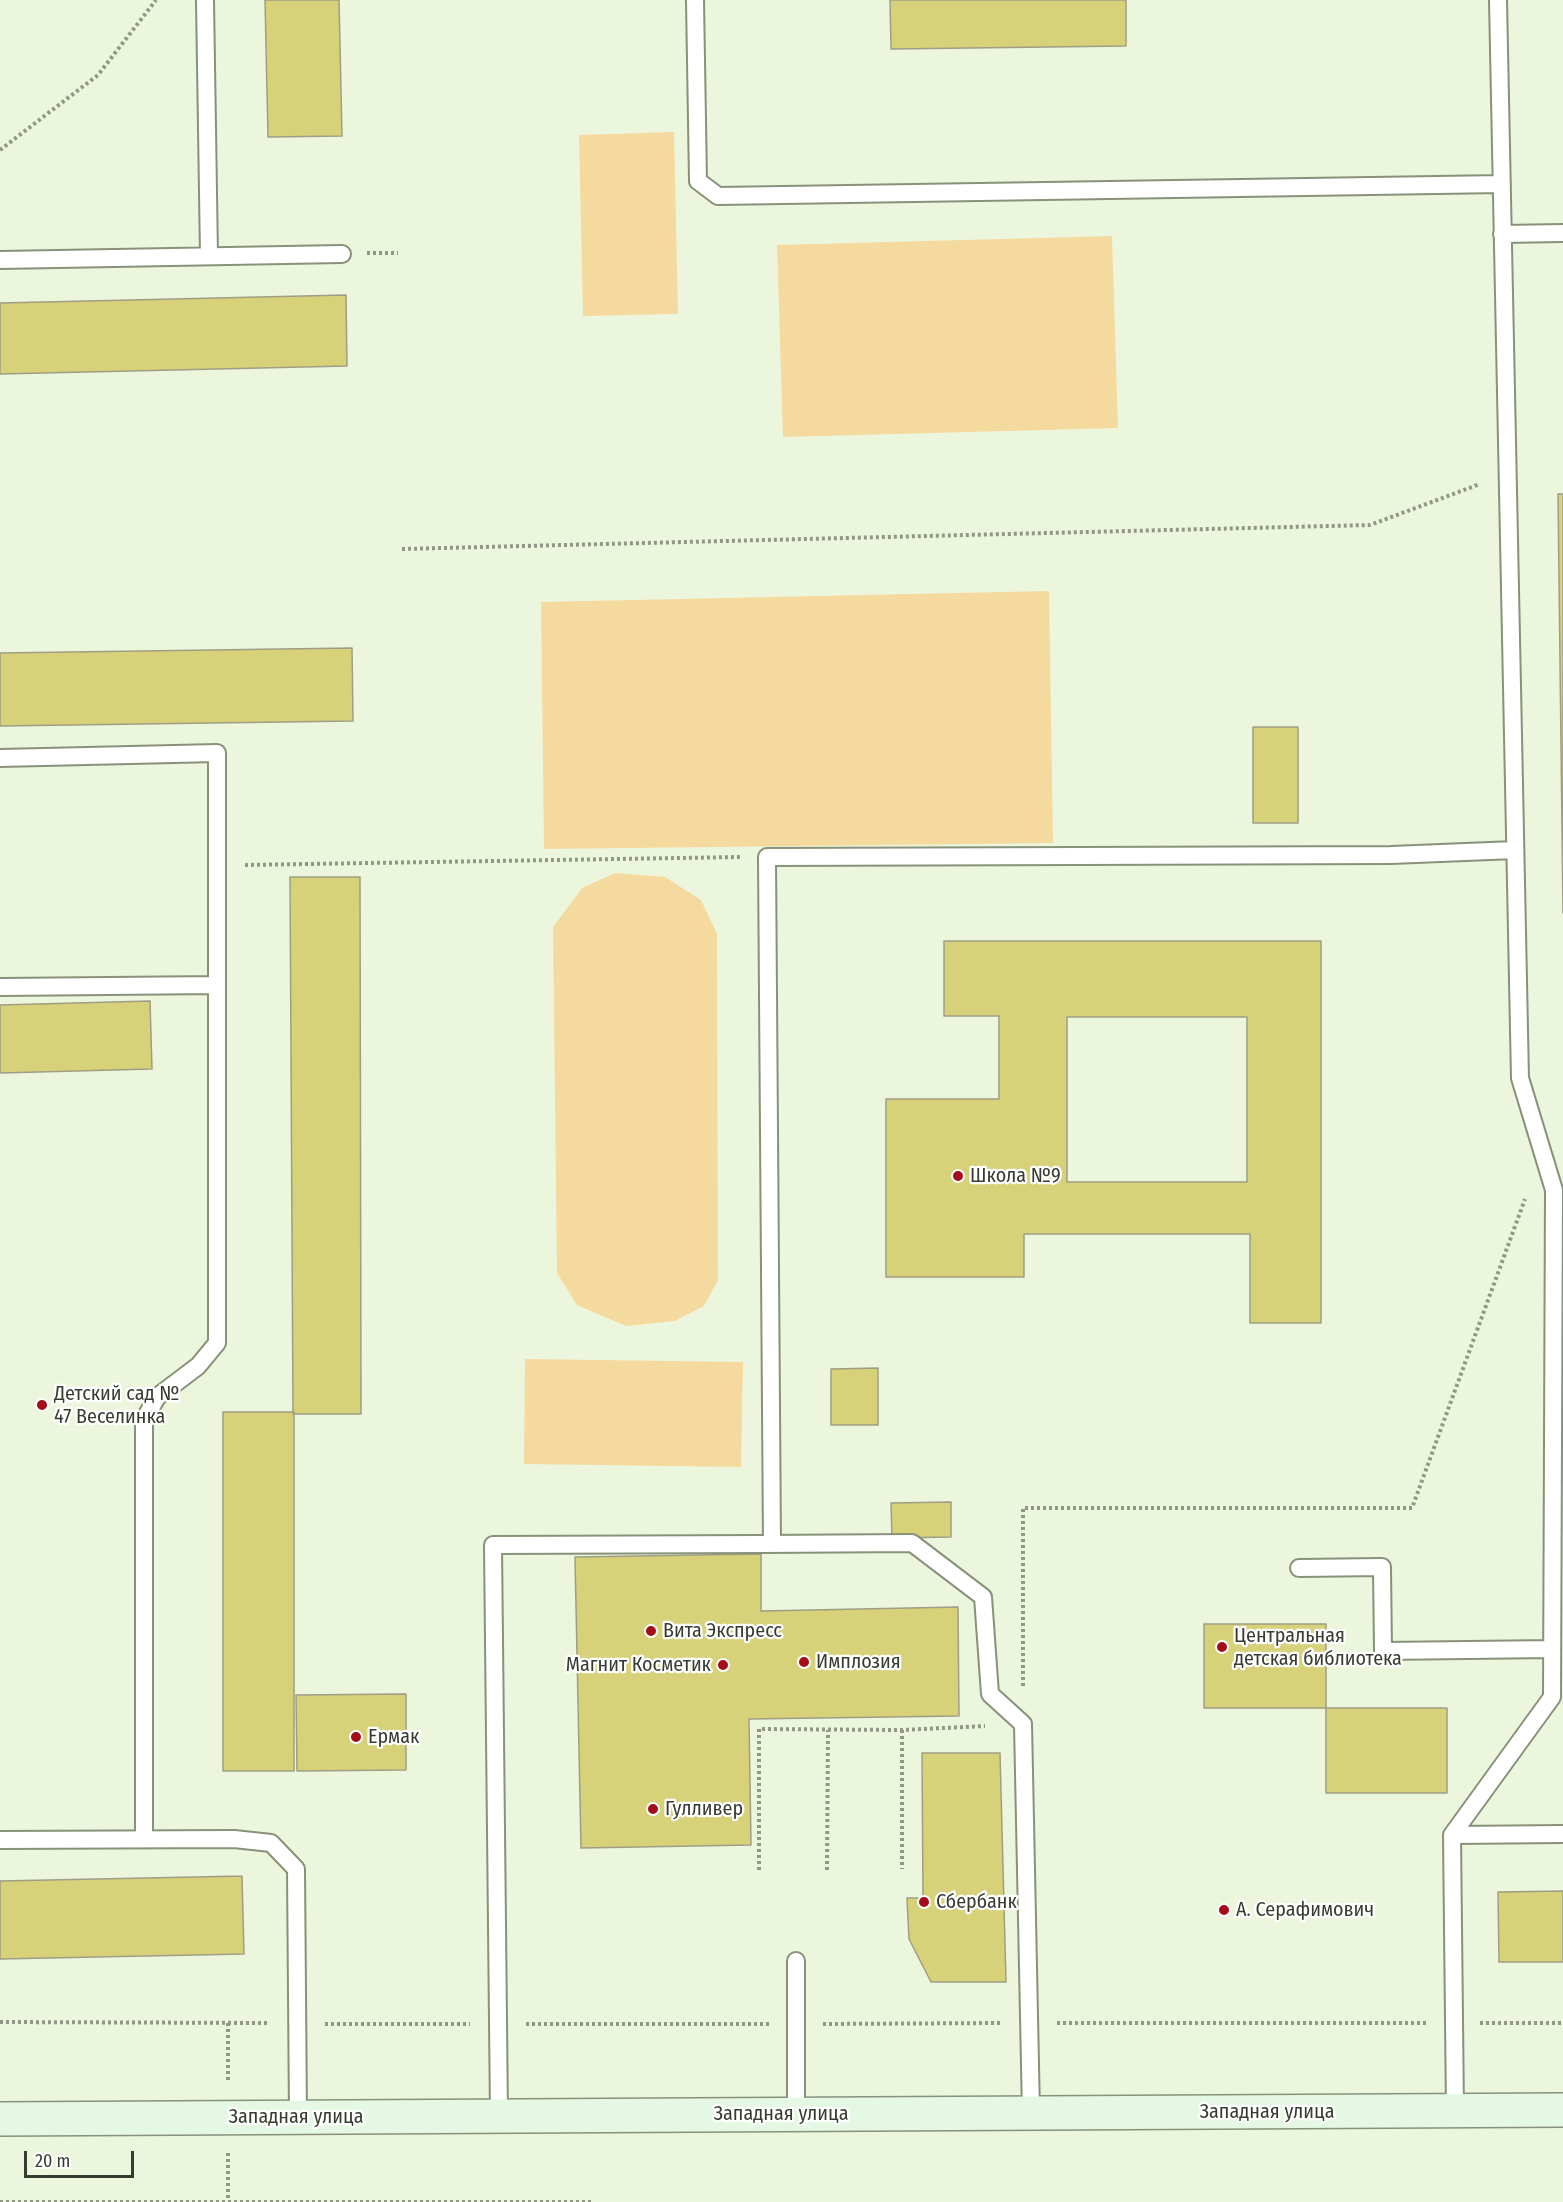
<!DOCTYPE html>
<meta charset="utf-8">
<style>
body{margin:0}
#map{position:relative;width:1563px;height:2202px;overflow:hidden;background:#ecf6dc;font-family:"Fira Sans Condensed",sans-serif}
canvas{display:block}
.scale{position:absolute;left:24px;top:2151px;width:110px;height:27px;box-sizing:border-box;border:3px solid #373c31;border-top:0;padding-left:8px;font-size:18px;line-height:21px;white-space:nowrap;color:#373c31;-webkit-text-stroke:4px #fff;paint-order:stroke}
</style>
<div id="map">
<canvas width="1563" height="2202"></canvas>
<div class="scale">20 m</div>
</div>
<script>
const context = document.querySelector('canvas').getContext('2d');
context.lineJoin = 'round';
function paint(path, color) { context.fillStyle = color; context.fill(path, 'evenodd'); }
const shape = rows => new Path2D(rows.map(r => 'M' + r).join(''));
function stroke(path, color, width, dash) { context.strokeStyle = color; context.lineWidth = width; context.lineCap = dash ? 'butt' : 'round'; context.setLineDash(dash || []); context.stroke(path); }
function label(font, color, halo, rows, align = 'center') {
  context.font = font + ' "Fira Sans Condensed",sans-serif'; context.lineWidth = 4.5; context.setLineDash([]); context.textBaseline = 'middle'; context.strokeStyle = halo; context.fillStyle = color; for (const [text, x, y, turn = 0] of rows) {
    context.save(); context.translate(x, y); context.rotate((+turn || 0) * Math.PI / 180); context.textAlign = isNaN(turn) ? turn : align; if (halo) context.strokeText(text, 0, 0); context.fillText(text, 0, 0); context.restore();
  }
}
paint(shape([
 [674,132,678,314,583,316,579,135],
 [1112,236,1118,428,783,437,777,245],
 [1049,591,1053,843,544,849,541,602],
 [615,873,665,877,701,900,717,934,718,1280,704,1306,675,1321,626,1326,577,1305,557,1273,553,927,582,888],
 [525,1359,743,1362,741,1467,524,1464]
]), '#f5daa0');
const building = shape([
 [265,0,339,0,342,136,268,137,265,0],
 [890,0,1126,0,1126,46,891,49,890,0],
 [346,295,347,366,0,374,0,303,346,295],
 [1558,494,1563,494,1563,913,1558,494],
 [352,648,353,721,0,726,0,653,352,648],
 [1253,727,1298,727,1298,823,1253,823,1253,727],
 [290,877,360,877,361,1414,293,1414,290,877],
 [944,941,1321,941,1321,1323,1250,1323,1250,1234,1024,1234,1024,1277,886,1277,886,1099,999,1099,999,1016,944,1016,944,941],
 [1067,1017,1247,1017,1247,1182,1067,1182,1067,1017],
 [150,1001,152,1069,0,1073,0,1005,150,1001],
 [878,1368,878,1425,831,1425,831,1369,878,1368],
 [223,1412,294,1412,294,1771,223,1771,223,1412],
 [951,1502,951,1537,892,1538,891,1503,951,1502],
 [761,1554,761,1611,958,1607,959,1716,749,1719,751,1845,581,1848,575,1557,761,1554],
 [1204,1624,1326,1624,1326,1708,1204,1708,1204,1624],
 [406,1694,406,1770,297,1771,296,1695,406,1694],
 [1326,1708,1447,1708,1447,1793,1326,1793,1326,1708],
 [922,1753,1000,1753,1006,1982,931,1982,909,1939,907,1898,923,1898,922,1753],
 [242,1876,244,1954,0,1959,0,1881,242,1876],
 [1563,1891,1563,1962,1499,1962,1498,1892,1563,1891]
]);
paint(building, '#d7d17a');
stroke(building, '#9f9e84', 1.5);
const lane = shape([
 [205,0,209,256],
 [695,0,698,181,718,196,1502,184],
 [1502,234,1563,233],
 [0,260,342,254],
 [0,758,217,753,217,1343,198,1366,157,1397,144,1420,144,1839],
 [0,987,217,985],
 [772,1544,767,857,1391,855,1515,850],
 [1299,1568,1382,1567,1383,1651,1552,1649],
 [1452,1835,1552,1697,1554,1190,1520,1078,1498,0],
 [0,1840,234,1839,271,1843,296,1869,298,2117],
 [796,1961,796,2114],
 [1455,2111,1452,1835,1563,1834],
 [499,2115,493,1545,761,1544,912,1543,983,1597,990,1694,1023,1724,1031,2113]
]);
const secondary = shape([
 [0,2119,1563,2110]
]);
stroke(lane, '#889179', 20);
stroke(secondary, '#889179', 36);
stroke(shape([
 [0,150,98,75,156,0],
 [367,253,398,253],
 [402,549,1370,525,1480,484],
 [245,865,741,857],
 [1023,1686,1023,1508,1412,1508,1525,1199],
 [902,1730,902,1869],
 [759,1870,759,1729,902,1730,985,1726],
 [827,1870,828,1730],
 [0,2022,269,2023],
 [228,2023,228,2083],
 [1057,2023,1427,2023],
 [1480,2023,1563,2023],
 [325,2024,470,2024],
 [526,2024,770,2024],
 [823,2024,1001,2023],
 [228,2153,228,2200],
 [0,2202,591,2202]
]), '#909785', 4, [3, 3]);
stroke(lane, '#fff', 16);
stroke(secondary, '#e4f8e4', 33);
for (const [x, y, r, color] of [
 [958,1176,6,"#a50c19"],
 [42,1405,6,"#a50c19"],
 [651,1631,6,"#a50c19"],
 [1222,1647,6,"#a50c19"],
 [804,1662,6,"#a50c19"],
 [723,1665,6,"#a50c19"],
 [356,1737,6,"#a50c19"],
 [653,1809,6,"#a50c19"],
 [924,1902,6,"#a50c19"],
 [1224,1910,6,"#a50c19"]
]) { const dot = new Path2D(); dot.arc(x, y, r, 0, 2 * Math.PI); context.fillStyle = color; context.fill(dot); stroke(dot, '#fff', 2); }
label('20px', '#373c31', '#fff', [
 ["Школа №9",970,1176],
 ["Детский сад №",54,1394],
 ["47 Веселинка",54,1417],
 ["Вита Экспресс",663,1631],
 ["Центральная",1234,1636],
 ["детская библиотека",1234,1659],
 ["Имплозия",816,1662],
 ["Магнит Косметик",711,1665,"right"],
 ["Ермак",368,1737],
 ["Гулливер",665,1809],
 ["Сбербанк",936,1902],
 ["А. Серафимович",1236,1910]
], 'left');
label('20px', '#373c31', '#fff', [
 ["Западная улица",1267,2112],
 ["Западная улица",781,2114],
 ["Западная улица",296,2117]
]);
</script>
